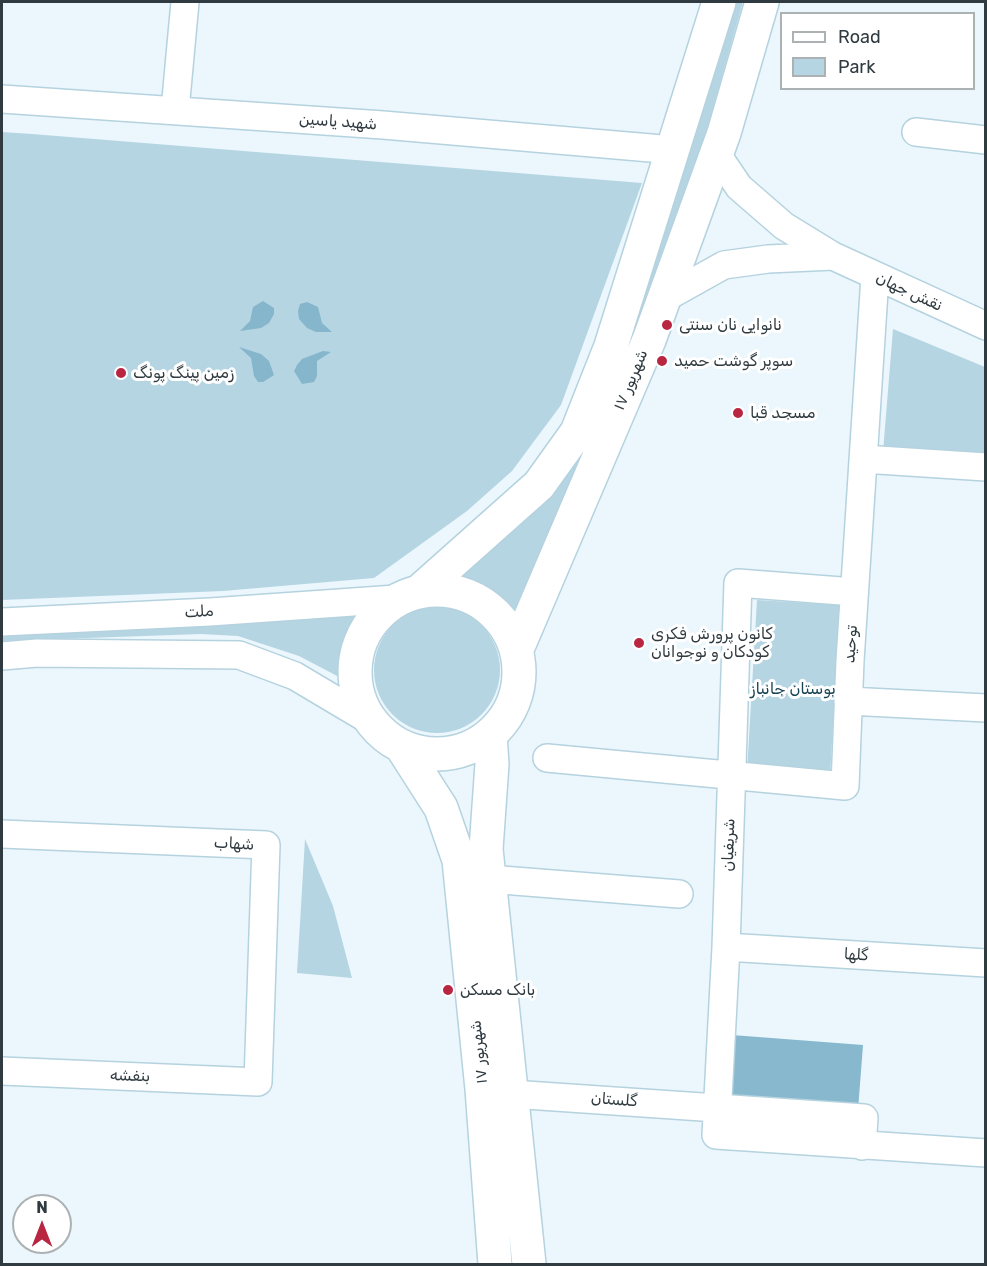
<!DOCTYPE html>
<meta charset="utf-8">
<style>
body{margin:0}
#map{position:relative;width:987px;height:1266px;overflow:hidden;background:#ebf7fc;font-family:Rubik,sans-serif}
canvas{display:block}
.frame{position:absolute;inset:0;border:3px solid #303b41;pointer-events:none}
.legend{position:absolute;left:780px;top:12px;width:195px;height:78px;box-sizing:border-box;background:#fff;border:2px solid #acb1b3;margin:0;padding:8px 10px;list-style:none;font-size:18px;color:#303b41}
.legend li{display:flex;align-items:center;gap:12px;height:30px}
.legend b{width:30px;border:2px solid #acb1b3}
.north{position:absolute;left:12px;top:1194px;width:60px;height:60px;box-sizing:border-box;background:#fff;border:2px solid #acb1b3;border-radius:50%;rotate:0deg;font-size:16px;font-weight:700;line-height:24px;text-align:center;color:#303b41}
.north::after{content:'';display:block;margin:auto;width:21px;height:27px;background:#b82641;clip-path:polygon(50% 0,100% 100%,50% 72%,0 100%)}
</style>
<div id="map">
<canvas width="987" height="1266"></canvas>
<div class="frame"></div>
<ul class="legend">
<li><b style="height:8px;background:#fff"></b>Road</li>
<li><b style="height:16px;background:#b5d5e3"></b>Park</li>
</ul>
<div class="north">N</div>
</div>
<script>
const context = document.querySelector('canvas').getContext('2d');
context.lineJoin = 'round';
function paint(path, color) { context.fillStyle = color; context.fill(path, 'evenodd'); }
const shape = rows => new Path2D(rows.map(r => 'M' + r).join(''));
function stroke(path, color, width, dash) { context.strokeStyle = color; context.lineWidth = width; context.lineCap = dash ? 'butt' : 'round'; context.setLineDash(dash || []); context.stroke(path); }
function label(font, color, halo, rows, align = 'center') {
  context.font = font + ' Rubik,Vazirmatn,sans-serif'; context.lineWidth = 6; context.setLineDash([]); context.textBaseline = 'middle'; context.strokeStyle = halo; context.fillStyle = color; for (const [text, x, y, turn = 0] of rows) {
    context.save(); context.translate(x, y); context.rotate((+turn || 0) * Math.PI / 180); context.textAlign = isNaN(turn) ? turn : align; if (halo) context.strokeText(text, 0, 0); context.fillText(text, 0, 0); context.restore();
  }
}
paint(shape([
 [727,2,743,2,702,147,663,267,516,622,496,593,453,576,556,483],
 [2,132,32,134,642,183,561,405,512,471,467,511,374,578,223,591,2,600],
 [893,329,985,367,985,458,883,452],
 [757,600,840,605,830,777,747,772],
 '374 670a63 63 0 1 1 126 0a63 63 0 1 1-126 0Z',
 [365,610,352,629,345,651,341,678,299,656,238,636,201,634,2,641,2,630,324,618],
 [305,839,333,906,352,978,297,973]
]), '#b5d5e3');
paint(shape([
 [732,1035,863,1045,858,1110,727,1100]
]), '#87b8cd');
paint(shape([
 [263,301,274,308,274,314,269,323,261,328,240,331,250,321,253,307],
 [307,302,318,307,322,323,332,332,316,332,307,328,299,319,298,311,300,304],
 [239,347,261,354,269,361,274,375,263,382,258,382,254,376,251,358],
 [323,351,331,352,317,361,317,376,314,382,302,384,294,371,297,365,302,359]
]), '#85b6cb');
const minor = shape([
 [2,99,383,125,674,150],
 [175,110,185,2],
 [916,132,986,140],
 [716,153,739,187,784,226,833,256,986,326],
 [663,299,724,265,768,259,833,256],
 [863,459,986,467],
 [854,592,738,583,726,947,716,1135,986,1153],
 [2,622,210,612,396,599],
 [2,656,37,653,239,655,295,676,369,720],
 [848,701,986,708],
 [547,758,845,786,850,661,875,276],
 [2,834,266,845,258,1082,2,1071],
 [489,879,679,894],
 [726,947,986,963],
 [511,1094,864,1118,862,1146]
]);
const major = shape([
 '355 672a82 82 0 1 1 164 0a82 82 0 1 1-164 0Z',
 [421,590,539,485,577,432,611,346,719,2],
 [517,649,649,340,724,133,762,2],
 [490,735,492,764,486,849,529,1264],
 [402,747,441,808,459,860,482,1089,495,1264]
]);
stroke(minor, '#b5d2df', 30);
stroke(major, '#b5d2df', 36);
stroke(minor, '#fff', 27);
stroke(major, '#fff', 33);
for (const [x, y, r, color] of [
 [667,325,6,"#b82641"],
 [662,361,6,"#b82641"],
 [121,373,6,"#b82641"],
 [738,413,6,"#b82641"],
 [639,643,6,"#b82641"],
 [448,990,6,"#b82641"]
]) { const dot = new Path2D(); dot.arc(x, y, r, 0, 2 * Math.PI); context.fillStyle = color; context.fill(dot); stroke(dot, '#fff', 2); }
label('16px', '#303b41', '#fff', [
 ["شهید یاسین",338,122,4],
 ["نقش جهان",909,292,25],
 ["۱۷ شهریور",631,380,-67],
 ["ملت",199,612,-3],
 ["توحید",851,644,-86],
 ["شهاب",234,844,3],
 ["شریفیان",729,845,-88],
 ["گلها",856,955,3],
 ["۱۷ شهریور",479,1052,-96],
 ["بنفشه",130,1076,2],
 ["گلستان",614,1100,4]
]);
label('16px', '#303b41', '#fff', [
 ["نانوایی نان سنتی",679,325],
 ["سوپر گوشت حمید",674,361],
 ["زمین پینگ پونگ",133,373],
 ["مسجد قبا",750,413],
 ["کانون پرورش فکری",651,634],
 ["کودکان و نوجوانان",651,652],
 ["بانک مسکن",460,990]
], 'left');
label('16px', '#174252', '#fff', [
 ["بوستان جانباز",793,689]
]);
</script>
